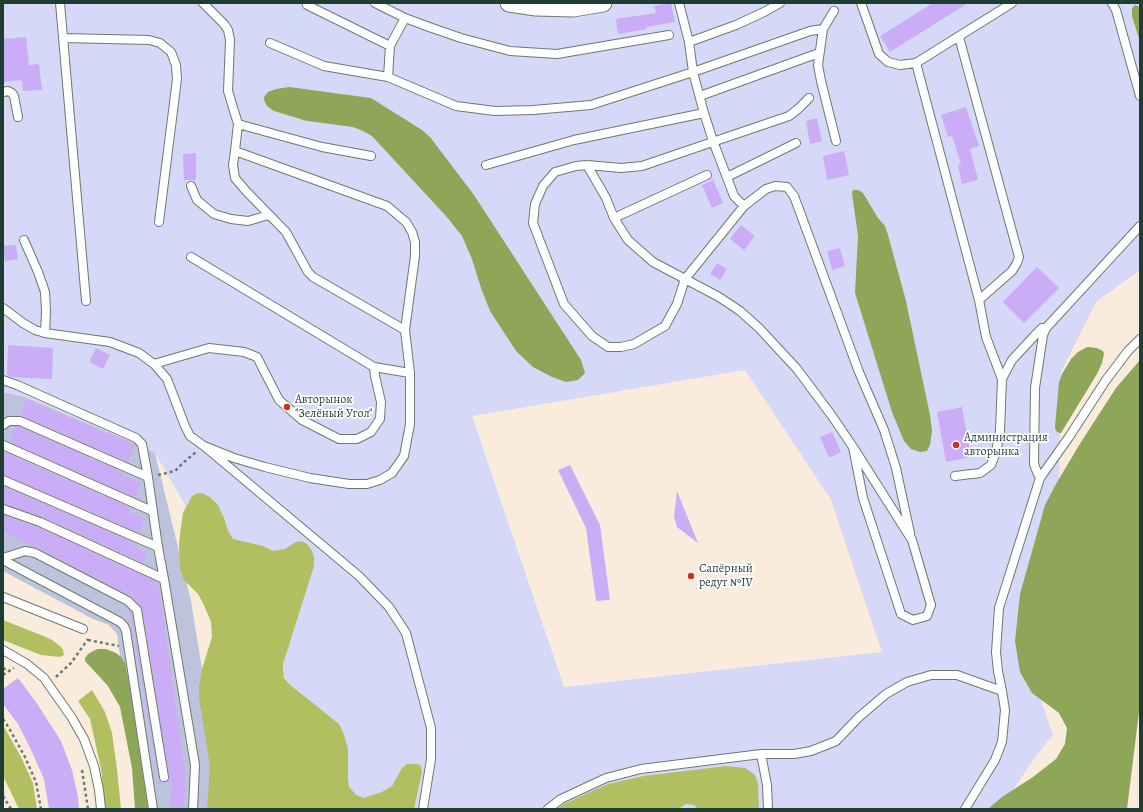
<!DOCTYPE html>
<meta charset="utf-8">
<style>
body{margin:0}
#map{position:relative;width:1143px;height:812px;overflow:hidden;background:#f9ecdd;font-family:Alegreya,serif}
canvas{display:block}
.frame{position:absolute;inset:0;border:4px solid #1f3d34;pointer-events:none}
</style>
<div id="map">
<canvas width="1143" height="812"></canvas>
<div class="frame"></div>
</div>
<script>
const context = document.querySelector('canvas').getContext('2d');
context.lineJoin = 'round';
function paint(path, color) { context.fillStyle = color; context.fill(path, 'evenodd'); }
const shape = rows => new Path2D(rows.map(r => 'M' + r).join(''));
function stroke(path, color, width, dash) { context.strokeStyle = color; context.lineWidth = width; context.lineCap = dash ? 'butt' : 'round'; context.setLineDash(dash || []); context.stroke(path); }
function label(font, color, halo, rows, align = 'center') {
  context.font = font + ' Alegreya,serif'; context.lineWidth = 3.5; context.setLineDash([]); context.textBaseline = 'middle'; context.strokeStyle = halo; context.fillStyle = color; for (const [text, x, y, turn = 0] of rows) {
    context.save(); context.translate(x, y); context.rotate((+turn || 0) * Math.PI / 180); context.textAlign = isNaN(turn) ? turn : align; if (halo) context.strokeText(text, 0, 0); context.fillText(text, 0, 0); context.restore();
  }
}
paint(shape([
 [3,3,1140,3,1140,270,1096,302,1061,372,1059,496,1029,666,1053,735,1034,759,1000,809,313,809,285,678,155,453,137,444,25,397,3,392],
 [745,370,831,500,882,652,564,687,472,416]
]), '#d6d8f8');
paint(shape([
 [3,392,25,397,137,444,155,453,191,601,215,750,213,809,141,809,117,634,109,625,93,619,3,571]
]), '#bec3dd');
paint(shape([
 [198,493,202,493,210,497,218,505,224,518,228,531,233,539,263,546,273,551,285,549,296,542,302,541,307,544,312,551,314,557,314,566,283,664,283,670,284,678,289,684,339,724,343,732,348,749,348,779,349,787,356,795,364,798,382,792,392,786,402,768,407,764,418,764,421,766,422,772,414,809,207,809,210,766,199,698,199,687,202,669,212,637,211,622,203,603,198,594,184,580,180,568,179,546,180,534,183,513,192,496],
 [3,620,46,637,52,640,61,647,63,650,64,655,60,657,41,655,3,640],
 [92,690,105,712,112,733,117,769,121,809,105,809,101,769,90,719,78,701],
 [3,725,21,757,33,783,37,809,19,809,3,776],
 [726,766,745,768,755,775,758,784,759,809,698,809,694,805,686,804,678,809,557,809,564,804,608,784,643,776]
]), '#b2bf61');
paint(shape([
 [1135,5,1138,6,1140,8,1140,42,1132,16,1132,8],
 [289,87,371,98,422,130,430,137,474,195,581,360,585,373,578,380,566,382,552,377,533,367,516,351,490,311,481,288,472,259,462,236,446,216,372,136,363,131,353,127,307,121,274,111,267,106,264,100,264,97,268,92,276,89],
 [853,190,858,190,863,193,878,218,885,226,888,235,906,301,930,415,932,431,930,445,927,451,920,452,911,449,904,441,892,412,855,293,858,236,852,193],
 [1087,347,1097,348,1103,351,1104,354,1102,363,1097,374,1061,433,1059,433,1056,431,1055,427,1059,382,1062,374,1071,359,1078,352],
 [1140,360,1140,704,1127,809,988,809,1002,797,1033,777,1056,759,1065,744,1067,728,1059,713,1032,693,1020,672,1015,641,1020,594,1045,505,1056,484,1081,442,1116,388],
 [98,649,106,649,116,653,121,657,125,663,130,689,148,809,135,809,132,768,120,707,108,686,85,661,85,658,88,654,93,651]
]), '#8da657');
paint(shape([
 [671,3,675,22,646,27,647,29,618,34,616,19,656,13,654,6],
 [933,3,968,3,890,52,880,36],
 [26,37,29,65,39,64,42,90,23,91,22,80,3,82,3,39],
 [966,107,979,146,970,149,978,180,962,184,958,165,961,164,952,136,948,137,941,115],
 [817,118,822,141,810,144,806,121],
 [844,151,849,175,827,180,823,156],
 [196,153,196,180,184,180,183,154],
 [713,180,723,203,712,208,702,185],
 [741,225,755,236,744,250,730,239],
 [16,245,18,259,5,261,3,246],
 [840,248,845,266,832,270,827,251],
 [717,263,727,269,720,280,710,274],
 [1037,267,1059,288,1024,323,1003,302],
 [8,345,53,348,52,379,12,377,7,375],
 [96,348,110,355,103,369,89,362],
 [26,399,135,445,128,462,20,416],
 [962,407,971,457,946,462,937,412],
 [15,426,19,426,124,473,123,475,142,483,135,498,9,442],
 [832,432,841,452,829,458,820,437],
 [4,452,131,508,129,512,145,519,139,533,3,475,3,455],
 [570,465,600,525,610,600,596,601,586,528,558,470],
 [3,486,135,543,133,546,148,552,143,563,42,517,3,504],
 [677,491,698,543,677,527,674,517],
 [3,515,38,527,158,582,162,607,186,778,184,809,170,809,172,781,159,784,130,611,132,613,159,778,162,782,165,782,169,779,169,776,142,609,141,606,131,596,38,548,30,546,31,545,3,532],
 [18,678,36,702,61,741,72,770,78,797,79,809,49,809,44,779,31,750,18,724,3,704,3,689]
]), '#cbadf7');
const lane = shape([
 [60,3,86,301],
 [203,3,224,24,228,30,230,40,228,91,238,124,235,151,387,206,406,222,412,232,415,242,415,256,405,330,410,373,410,424,404,456,392,473,380,480,367,484,349,484,310,478,265,467,234,458,204,446],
 [375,3,405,18,432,28,461,38,510,51,557,54,669,35],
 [679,3,689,42,693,72,704,113,713,141,734,196,744,206,685,279,719,297,740,311,759,328,797,369,832,416,853,447,863,498,901,614,913,620,927,616,931,605,912,540,853,447],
 [861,3,879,54,888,62,900,65,916,63,979,300,986,337,1002,379,1000,431,996,452,991,465,980,473,955,476],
 [1112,3,1116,10,1140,96],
 [307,5,390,46],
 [834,11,823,29,818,65,821,81,836,141],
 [405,18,390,46,388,77,456,106,495,111,533,110,591,105,693,72,810,31,823,29],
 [959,37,1019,257,1017,263,1012,271,979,300],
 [64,38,149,40,160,43,171,52,176,65,177,79,159,222],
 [689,42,736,25,764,12,780,3],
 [270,43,324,66,388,77],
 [916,63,1012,3],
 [3,92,8,91,12,93,14,96,18,117],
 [700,96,819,53],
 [238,124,322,147,371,156],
 [235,151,233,165,235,178,246,191,286,232,308,272,313,277,405,330],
 [486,165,574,140,704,113],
 [587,165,606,198,614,218,628,240,653,262,685,279,677,304,665,326,634,344,621,347,608,347,592,336,564,304,533,223,535,204,543,186,555,172,576,166,587,165],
 [587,165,621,168,642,166,789,116,798,109,809,98],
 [727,177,796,143],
 [191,186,197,200,214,214,231,219,248,221,269,215],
 [744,206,766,189,775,186,787,187,794,196,859,372,884,430,896,468,910,533],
 [614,218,707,175],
 [24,240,38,272,45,292,46,311,45,333],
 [191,257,374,367,410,373],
 [3,308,23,323,35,330,45,333,110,342,139,353,154,364,167,379,185,426,190,436,204,446,359,576,389,607,406,633,431,728,431,759,423,809],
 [154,364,209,348,244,352,257,357,279,400,302,420,339,439,357,439,371,432,380,419,381,402,375,376,374,367],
 [1002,379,1012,360,1037,333,1042,328,1046,328],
 [3,380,17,385,136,438,142,444,148,477,158,547,164,579,195,765,193,809],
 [3,425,9,421,20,421,148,477],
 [3,445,152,511],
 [1040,478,1037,472,1034,464,1035,388,1043,335,1046,328,1140,226],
 [3,480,158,547],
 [3,509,40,522,164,579],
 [3,558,25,551,35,553,128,601,137,610,164,777],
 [3,560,120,622,124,626,126,631,153,809],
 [3,597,83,629],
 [3,650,27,664,44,678,72,718,84,739,94,766,99,790,101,809],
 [761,754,767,785,768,809],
 [548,809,561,799,606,778,641,769,761,754,794,754,811,751,836,741,859,717,886,694,907,682,931,675,957,675,1002,691],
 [965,809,995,760,1002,742,1005,710,1002,691,998,671,996,652,999,608,1040,478,1069,437,1106,380,1128,351,1140,339]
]);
const street = shape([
 [509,3,536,7,573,8,603,3]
]);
stroke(lane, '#6b7a6f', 10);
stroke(street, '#6b7a6f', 19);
stroke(shape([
 [158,475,175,471,184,462,196,452],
 [88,640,119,646],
 [3,668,9,671],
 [3,675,14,668],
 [56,677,71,663,88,639],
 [3,719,9,728,25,757,36,782,41,809],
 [82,770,88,809],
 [3,796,11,809]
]), '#6b7a6f', 2.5, [3, 3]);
stroke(lane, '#fff', 8);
stroke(street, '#fff', 17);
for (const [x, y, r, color] of [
 [287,407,4,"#c8321e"],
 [956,445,4,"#c8321e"],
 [691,576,4,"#c8321e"]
]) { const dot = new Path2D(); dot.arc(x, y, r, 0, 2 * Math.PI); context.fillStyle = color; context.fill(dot); stroke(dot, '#fff', 1.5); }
label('12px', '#1f3d34', '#fff', [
 ["Авторынок",295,400],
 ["\"Зелёный Угол\"",295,414],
 ["Администрация",964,438],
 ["авторынка",964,452],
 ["Сапёрный",699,569],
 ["редут №IV",699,583]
], 'left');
</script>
